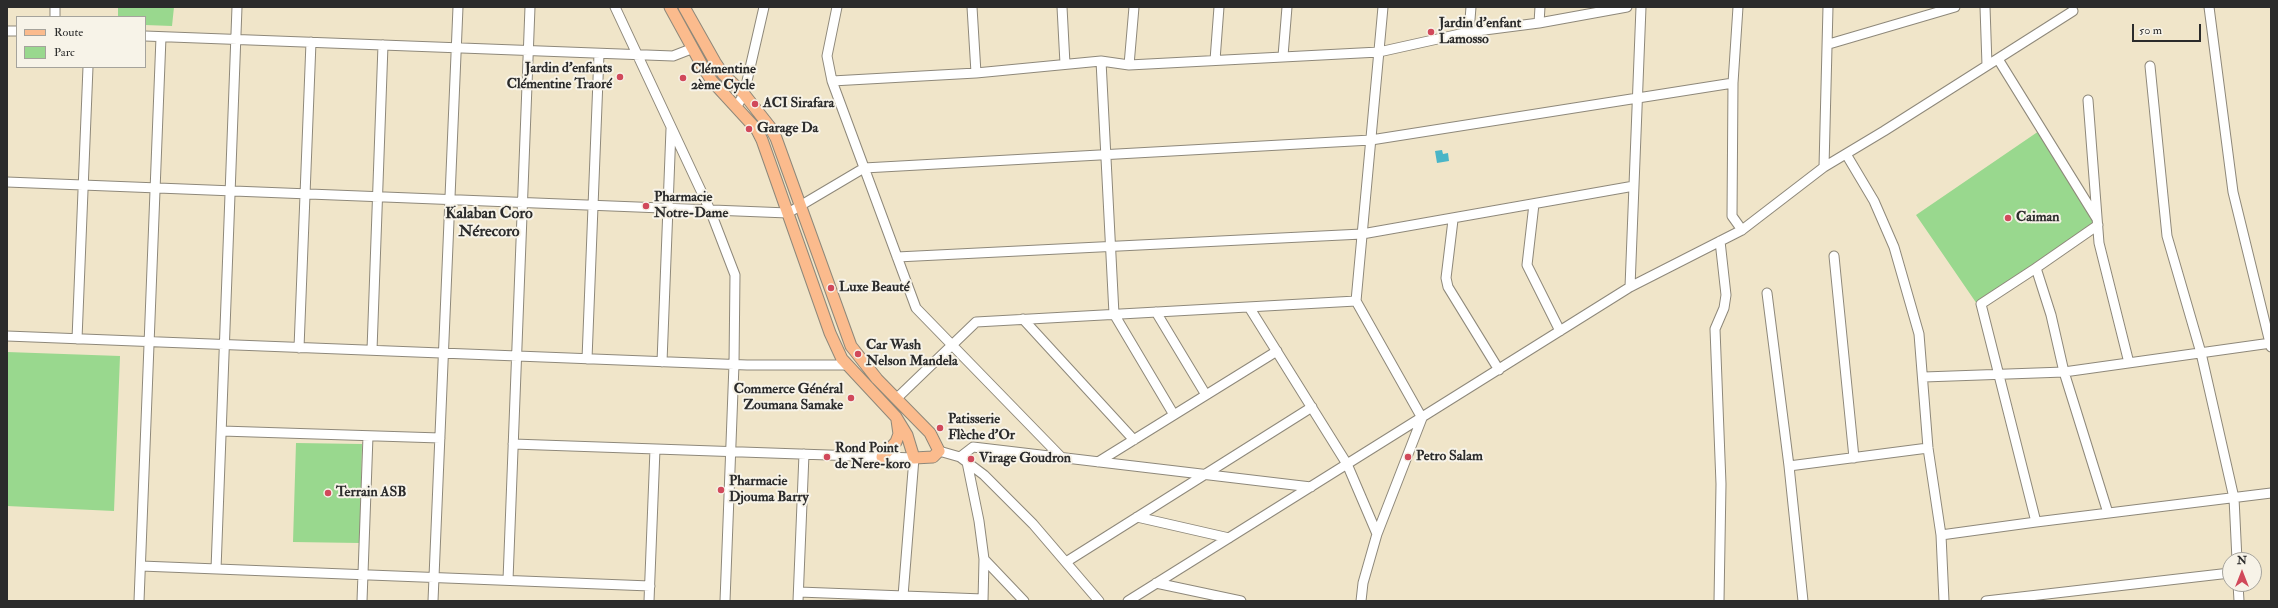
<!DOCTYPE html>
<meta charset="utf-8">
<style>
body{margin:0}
#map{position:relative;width:2278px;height:608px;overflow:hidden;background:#f0e5c9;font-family:"IM FELL Double Pica",serif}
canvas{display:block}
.frame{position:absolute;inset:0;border:8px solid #2b2b2b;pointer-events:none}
.legend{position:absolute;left:16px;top:16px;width:130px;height:52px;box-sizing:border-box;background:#f7f3e8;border:1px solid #a5a39c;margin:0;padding:5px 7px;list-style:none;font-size:12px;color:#2b2b2b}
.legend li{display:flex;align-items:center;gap:8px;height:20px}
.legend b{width:20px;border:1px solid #a5a39c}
.north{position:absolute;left:2222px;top:552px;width:40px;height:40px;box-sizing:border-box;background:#f7f3e8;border:1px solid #a5a39c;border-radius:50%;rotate:0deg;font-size:11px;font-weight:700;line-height:16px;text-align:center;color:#2b2b2b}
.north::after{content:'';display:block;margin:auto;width:14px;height:18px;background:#d1495b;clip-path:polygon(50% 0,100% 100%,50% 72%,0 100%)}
.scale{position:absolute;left:2132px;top:24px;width:69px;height:18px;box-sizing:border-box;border:2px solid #2b2b2b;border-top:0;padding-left:5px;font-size:12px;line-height:14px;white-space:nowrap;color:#2b2b2b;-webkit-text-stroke:3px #f7f3e8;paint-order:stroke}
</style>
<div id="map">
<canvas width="2278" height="608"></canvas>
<div class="frame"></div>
<ul class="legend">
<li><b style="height:5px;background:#fbbb8d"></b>Route</li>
<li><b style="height:11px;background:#99d88e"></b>Parc</li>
</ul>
<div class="north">N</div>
<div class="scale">50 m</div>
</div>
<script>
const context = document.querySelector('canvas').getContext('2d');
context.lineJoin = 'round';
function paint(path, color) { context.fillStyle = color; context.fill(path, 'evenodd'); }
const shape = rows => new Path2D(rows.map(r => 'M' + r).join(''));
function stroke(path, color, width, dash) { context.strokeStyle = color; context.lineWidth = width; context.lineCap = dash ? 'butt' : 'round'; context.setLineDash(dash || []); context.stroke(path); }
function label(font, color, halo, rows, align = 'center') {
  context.font = font + ' "IM FELL Double Pica",serif'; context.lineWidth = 4; context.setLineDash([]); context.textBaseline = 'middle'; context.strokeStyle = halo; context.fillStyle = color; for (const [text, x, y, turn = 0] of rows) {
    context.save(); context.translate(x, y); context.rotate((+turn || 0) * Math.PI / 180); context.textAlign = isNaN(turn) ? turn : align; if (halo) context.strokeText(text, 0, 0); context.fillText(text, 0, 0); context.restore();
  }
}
paint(shape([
 [118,7,174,7,172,26,145,25,145,17,118,17],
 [2039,131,2099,220,1977,304,1916,215],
 [7,352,120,356,114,511,7,506],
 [296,443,362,444,360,543,293,542]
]), '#99d88e');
paint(shape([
 [1442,150,1443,154,1448,153,1449,161,1437,163,1435,151]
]), '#4ab5c7');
const minor = shape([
 [615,7,710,210,735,275,734,364,725,601],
 [837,7,827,56,832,81,916,308,1062,458],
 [972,7,976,73],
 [1062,7,1065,64],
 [1738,7,1733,83,1732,216,1742,230],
 [1828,7,1824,167,1884,131,2073,11],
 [1985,7,1987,65],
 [2209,7,2233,192,2271,347],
 [55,17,55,7],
 [1539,23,1540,7],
 [7,31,17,31],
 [1469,32,1471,7],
 [145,36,673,56,691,49],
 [1829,44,1955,7],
 [1283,56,1287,7],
 [1998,59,2097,219],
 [1215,60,1219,7],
 [1101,61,1114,314,1174,415],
 [1129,65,1134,7],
 [2150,66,2167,236,2201,353,2234,498,2237,560],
 [832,81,976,73,1101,61,1129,65,1379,52,1469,32,1539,23,1627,7],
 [2088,100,2099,243,2129,363],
 [737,106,744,94,764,7],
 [1846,154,1874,201,1894,247,1919,334,1928,448,1941,535,1944,601],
 [7,182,788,213,864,168,1371,140,1733,83],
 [1534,204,1527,265,1560,331],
 [1453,220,1446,278,1448,287,1499,370],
 [1834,256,1854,458],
 [897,257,1362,234,1634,186],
 [2036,268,2098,225],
 [1630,287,1641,7],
 [1767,293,1789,466,1803,601],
 [1249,307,1347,464,1377,534],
 [1156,312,1206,395],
 [1023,319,1134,440],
 [7,336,747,365,848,365],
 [77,339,88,67],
 [299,348,311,42],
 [372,350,383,45],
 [587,359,599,54],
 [662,362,671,129],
 [1924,377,2064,372,2271,343],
 [896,399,976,322,1356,301],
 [222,431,440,438],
 [513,444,914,458,903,596],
 [939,451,960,457,984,475,1033,524,1099,601],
 [960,457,973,447,1311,487],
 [967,462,979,521,984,559,983,601],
 [1098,462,1277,351],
 [1789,466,1928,448],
 [1137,517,1229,538],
 [2036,522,1981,304,2036,268,2051,315,2064,372,2108,513],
 [1941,535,2036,522,2271,493],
 [984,559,1024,601],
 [1066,562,1312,407],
 [141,566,650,586],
 [216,569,237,7],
 [508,580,530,7],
 [1156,583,1241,601],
 [2238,584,2239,601],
 [799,592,983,599],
 [139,601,161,37],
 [362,601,368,436],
 [433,601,458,7],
 [649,601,655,449],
 [798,601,804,454],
 [1128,601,1630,287,1742,230,1824,167],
 [1361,601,1363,583,1377,534,1422,418,1356,301,1383,7],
 [1719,601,1721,484,1715,329,1724,308,1726,295,1720,241],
 [1986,601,2230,573]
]);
const major = shape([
 [670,7,704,69,712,81,757,130,762,140,830,333,842,359,896,417,907,435,914,458,933,457,939,451,930,433,877,379,851,346,776,138,770,127,744,94,723,74,715,62,684,7],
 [882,457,896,442,899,434,897,420]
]);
stroke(minor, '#8e887a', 11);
stroke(major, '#8e887a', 13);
stroke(minor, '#fff', 9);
stroke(major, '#fbbb8d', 11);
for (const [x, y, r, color] of [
 [1431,32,4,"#d1495b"],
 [620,77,4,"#d1495b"],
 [683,78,4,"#d1495b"],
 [755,104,4,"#d1495b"],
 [749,129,4,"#d1495b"],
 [646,206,4,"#d1495b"],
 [2008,218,4,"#d1495b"],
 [831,288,4,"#d1495b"],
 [858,354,4,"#d1495b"],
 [851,398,4,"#d1495b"],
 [940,428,4,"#d1495b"],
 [827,457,4,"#d1495b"],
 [1408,457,4,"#d1495b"],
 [971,459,4,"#d1495b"],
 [721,490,4,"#d1495b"],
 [328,493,4,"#d1495b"]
]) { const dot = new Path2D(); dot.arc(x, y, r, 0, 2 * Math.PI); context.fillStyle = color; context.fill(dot); stroke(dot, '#f7f3e8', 1.5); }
label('bold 14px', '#2b2b2b', '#f7f3e8', [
 ["Jardin d'enfant",1439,24],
 ["Lamosso",1439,40],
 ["Jardin d'enfants",612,69,"right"],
 ["Clémentine Traoré",612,85,"right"],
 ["Clémentine",691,70],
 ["2ème Cycle",691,86],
 ["ACI Sirafara",763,104],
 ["Garage Da",757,129],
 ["Pharmacie",654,198],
 ["Notre-Dame",654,214],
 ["Caiman",2016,218],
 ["Luxe Beauté",839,288],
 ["Car Wash",866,346],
 ["Nelson Mandela",866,362],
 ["Commerce Général",843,390,"right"],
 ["Zoumana Samake",843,406,"right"],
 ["Patisserie",948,420],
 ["Flèche d'Or",948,436],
 ["Rond Point",835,449],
 ["de Nere-koro",835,465],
 ["Petro Salam",1416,457],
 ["Virage Goudron",979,459],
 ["Pharmacie",729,482],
 ["Djouma Barry",729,498],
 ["Terrain ASB",336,493]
], 'left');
label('bold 16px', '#2b2b2b', '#f7f3e8', [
 ["Kalaban Coro",489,215],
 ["Nérecoro",489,233]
]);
</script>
